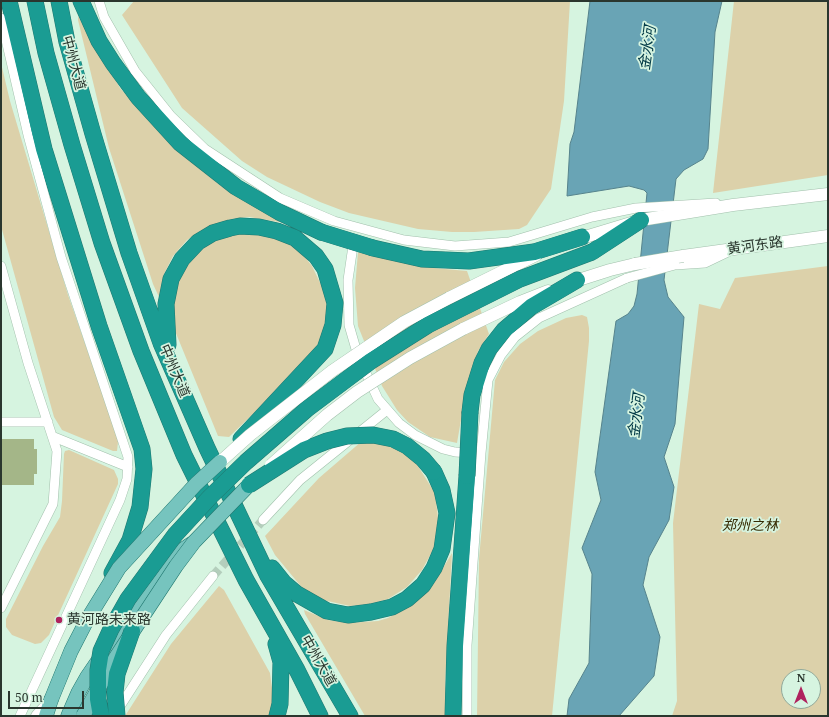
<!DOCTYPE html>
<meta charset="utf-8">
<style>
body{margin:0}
#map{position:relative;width:829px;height:717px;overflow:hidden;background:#d6f4e0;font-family:"Noto Serif",serif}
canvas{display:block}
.frame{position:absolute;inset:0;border:2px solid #2a362e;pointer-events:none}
.north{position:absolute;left:781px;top:669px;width:40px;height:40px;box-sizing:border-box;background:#d6f4e0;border:1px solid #91a899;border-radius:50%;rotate:0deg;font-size:11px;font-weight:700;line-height:16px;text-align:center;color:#2a362e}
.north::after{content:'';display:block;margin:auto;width:14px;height:18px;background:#af225e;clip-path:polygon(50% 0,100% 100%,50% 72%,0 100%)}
.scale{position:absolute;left:8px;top:691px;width:76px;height:18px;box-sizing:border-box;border:2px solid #2a362e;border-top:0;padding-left:5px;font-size:12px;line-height:14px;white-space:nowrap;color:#2a362e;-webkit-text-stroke:3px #d6f4e0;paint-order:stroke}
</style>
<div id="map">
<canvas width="829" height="717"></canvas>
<div class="frame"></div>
<div class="north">N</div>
<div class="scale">50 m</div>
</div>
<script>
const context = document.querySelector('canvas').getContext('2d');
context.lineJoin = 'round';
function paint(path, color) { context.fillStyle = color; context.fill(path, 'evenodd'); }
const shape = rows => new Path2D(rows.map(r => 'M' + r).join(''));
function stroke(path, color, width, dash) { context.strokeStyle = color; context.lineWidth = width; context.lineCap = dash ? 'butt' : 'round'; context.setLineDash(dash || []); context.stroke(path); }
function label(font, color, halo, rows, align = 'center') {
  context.font = font + ' "Noto Serif","Noto Sans SC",serif'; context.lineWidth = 3.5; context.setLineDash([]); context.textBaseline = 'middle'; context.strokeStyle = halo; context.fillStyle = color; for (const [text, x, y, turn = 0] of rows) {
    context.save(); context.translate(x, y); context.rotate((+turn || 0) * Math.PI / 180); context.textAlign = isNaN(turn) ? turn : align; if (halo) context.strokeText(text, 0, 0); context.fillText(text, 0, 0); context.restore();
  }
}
paint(shape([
 [134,1,570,1,564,101,551,189,527,225,519,229,474,232,452,232,418,229,349,213,320,202,267,177,242,161,182,108,122,15],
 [734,1,828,1,828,175,713,193],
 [78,16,120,88,171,145,221,186,285,223,249,217,232,219,200,231,187,240,173,256,164,274,159,297,153,284,109,148,78,20],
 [1,63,10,101,68,295,115,429,118,442,117,451,113,451,62,430,54,417,1,226],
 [236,234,261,234,289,244,304,256,312,266,324,291,327,307,323,337,311,358,229,437,218,436,173,326,173,293,188,261,211,242],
 [358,252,423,267,467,271,489,334,478,351,467,385,457,443,430,437,408,422,397,410,382,386,358,326,355,288],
 [828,266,828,716,672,716,677,701,673,523,699,304,720,309,735,278],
 [789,677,813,677,813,701,789,701],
 [582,315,587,317,589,328,589,341,552,716,477,716,479,559,495,380,504,362,520,344,538,331,566,318],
 [362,441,380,443,401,451,416,463,435,493,438,518,434,548,422,570,407,587,388,599,370,604,350,606,323,600,304,590,275,555,265,536,319,478],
 [69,450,114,470,118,479,118,484,49,635,41,643,35,644,12,635,6,627,6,619,43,546,60,517,62,501,64,454,65,451],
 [452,553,445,684,446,716,365,716,305,614,304,610,328,620,348,623,378,621,388,618,408,607,425,593,434,583],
 [219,586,224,590,270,673,273,695,271,716,125,716,171,644]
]), '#dcd1aa');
const water = shape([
 [590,1,722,1,715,32,708,149,703,159,684,170,676,179,664,280,668,297,684,317,675,424,664,457,674,487,669,520,649,557,643,585,660,637,654,676,619,716,567,716,569,699,589,663,592,574,582,548,601,500,595,472,616,321,628,314,634,306,637,294,647,193,644,190,629,186,567,196,570,144,574,132,590,1]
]);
paint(water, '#69a4b5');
stroke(water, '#56838c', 1);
paint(shape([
 [1,439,34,439,34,449,37,449,37,474,34,474,34,485,1,485]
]), '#a4b688');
stroke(shape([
 [213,576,263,520]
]), '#b4cebc', 9, [9, 4.5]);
const street = shape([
 [99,1,104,17,135,71,171,116,205,149,280,198,334,221,404,240,455,246,509,242,592,217,636,208,716,203],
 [1,18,28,135,61,257,128,457,127,479,120,500,20,716],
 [354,239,348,280,349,325,358,356,378,399,399,423,415,435,443,449,455,452,471,453],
 [675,265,705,263,728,252],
 [1,266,28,363,57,451,53,504,1,608],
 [1,422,48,422],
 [54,437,128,467],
 [263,520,300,480,387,410],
 [117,711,166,635,213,576],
 [467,716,467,645,481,453,488,380,501,355,515,337,539,318,627,278]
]);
const secondary = shape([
 [575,240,641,220,733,205,828,194],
 [683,256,828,236],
 [569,283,610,270,635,264],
 [449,298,536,255],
 [463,329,520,302,548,291],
 [37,716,51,701]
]);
const primary = shape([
 [46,716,51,700],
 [68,716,78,693,87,677,166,561,191,544]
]);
const highway = shape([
 [9,1,44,149,99,326,142,449,144,469,140,507,130,540,112,573],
 [35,1,46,53,72,145,102,243,141,351,184,455,246,580,297,670,320,716],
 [59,1,67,42,93,134,129,253,161,343,207,448,268,576,350,716],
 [81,1,99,41,113,63,138,97,180,143,236,187,279,212,321,232],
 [373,248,422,259,469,261,534,252,582,237],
 [592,252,641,220],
 [168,345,166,304,171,279,182,259,198,242,213,233,230,228,240,226,259,227,277,231,295,238,316,256,325,269,335,303,333,325,325,349,241,439],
 [470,412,472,395,482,363,489,349,504,330,531,307,577,280],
 [272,568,284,583,297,594,327,611,348,615,371,612,392,607,407,599,423,585,434,568,442,549,447,513,442,490,434,472],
 [276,644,281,662,280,704,277,716],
 [453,716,455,646,467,476]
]);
stroke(street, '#a2c0ac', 10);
stroke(secondary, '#a2c0ac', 13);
stroke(primary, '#207870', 15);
stroke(highway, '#207870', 17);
stroke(street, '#fff', 9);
stroke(secondary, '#fff', 12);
stroke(primary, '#76c4be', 14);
stroke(highway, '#1a9c93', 16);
const streetBridge = shape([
 [627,278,675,265]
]);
const secondaryBridge = shape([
 [635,264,683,256],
 [220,462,250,435,332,371,404,322,449,298],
 [271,465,327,415,357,392,410,358,463,329]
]);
const primaryBridge = shape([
 [51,700,71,651,87,620,119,568,196,484,220,462],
 [83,716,116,657,176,566,194,542,249,485]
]);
const highwayBridge = shape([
 [321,232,373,248],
 [467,476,470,412],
 [249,485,304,450,327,441,347,436,373,435,393,439,407,446,423,459,434,472],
 [101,716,98,699,98,670,101,651,111,629,128,599,175,535,210,497,246,462,307,409,371,361,428,325,520,279,592,252],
 [117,716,115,692,117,674,132,631]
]);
stroke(streetBridge, '#a2c0ac', 10, []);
stroke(secondaryBridge, '#a2c0ac', 13, []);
stroke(primaryBridge, '#207870', 15, []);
stroke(highwayBridge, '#207870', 17, []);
stroke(streetBridge, '#fff', 9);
stroke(secondaryBridge, '#fff', 12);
stroke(primaryBridge, '#76c4be', 14);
stroke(highwayBridge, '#1a9c93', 16);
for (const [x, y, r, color] of [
 [59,620,4,"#af225e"]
]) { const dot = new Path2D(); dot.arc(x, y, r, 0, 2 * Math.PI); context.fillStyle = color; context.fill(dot); stroke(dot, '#d6f4e0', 1.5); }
label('14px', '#2a362e', '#d6f4e0', [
 ["中州大道",73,63,75],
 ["黄河东路",755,246,-8],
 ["中州大道",174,371,67],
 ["中州大道",318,661,60]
]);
label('italic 14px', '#362b03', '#d6f4e0', [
 ["郑州之林",750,526]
]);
label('14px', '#2a362e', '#d6f4e0', [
 ["黄河路未来路",67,620]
], 'left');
label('italic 15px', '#003845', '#d6f4e0', [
 ["金水河",648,48,-82],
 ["金水河",637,416,-83]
]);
</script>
